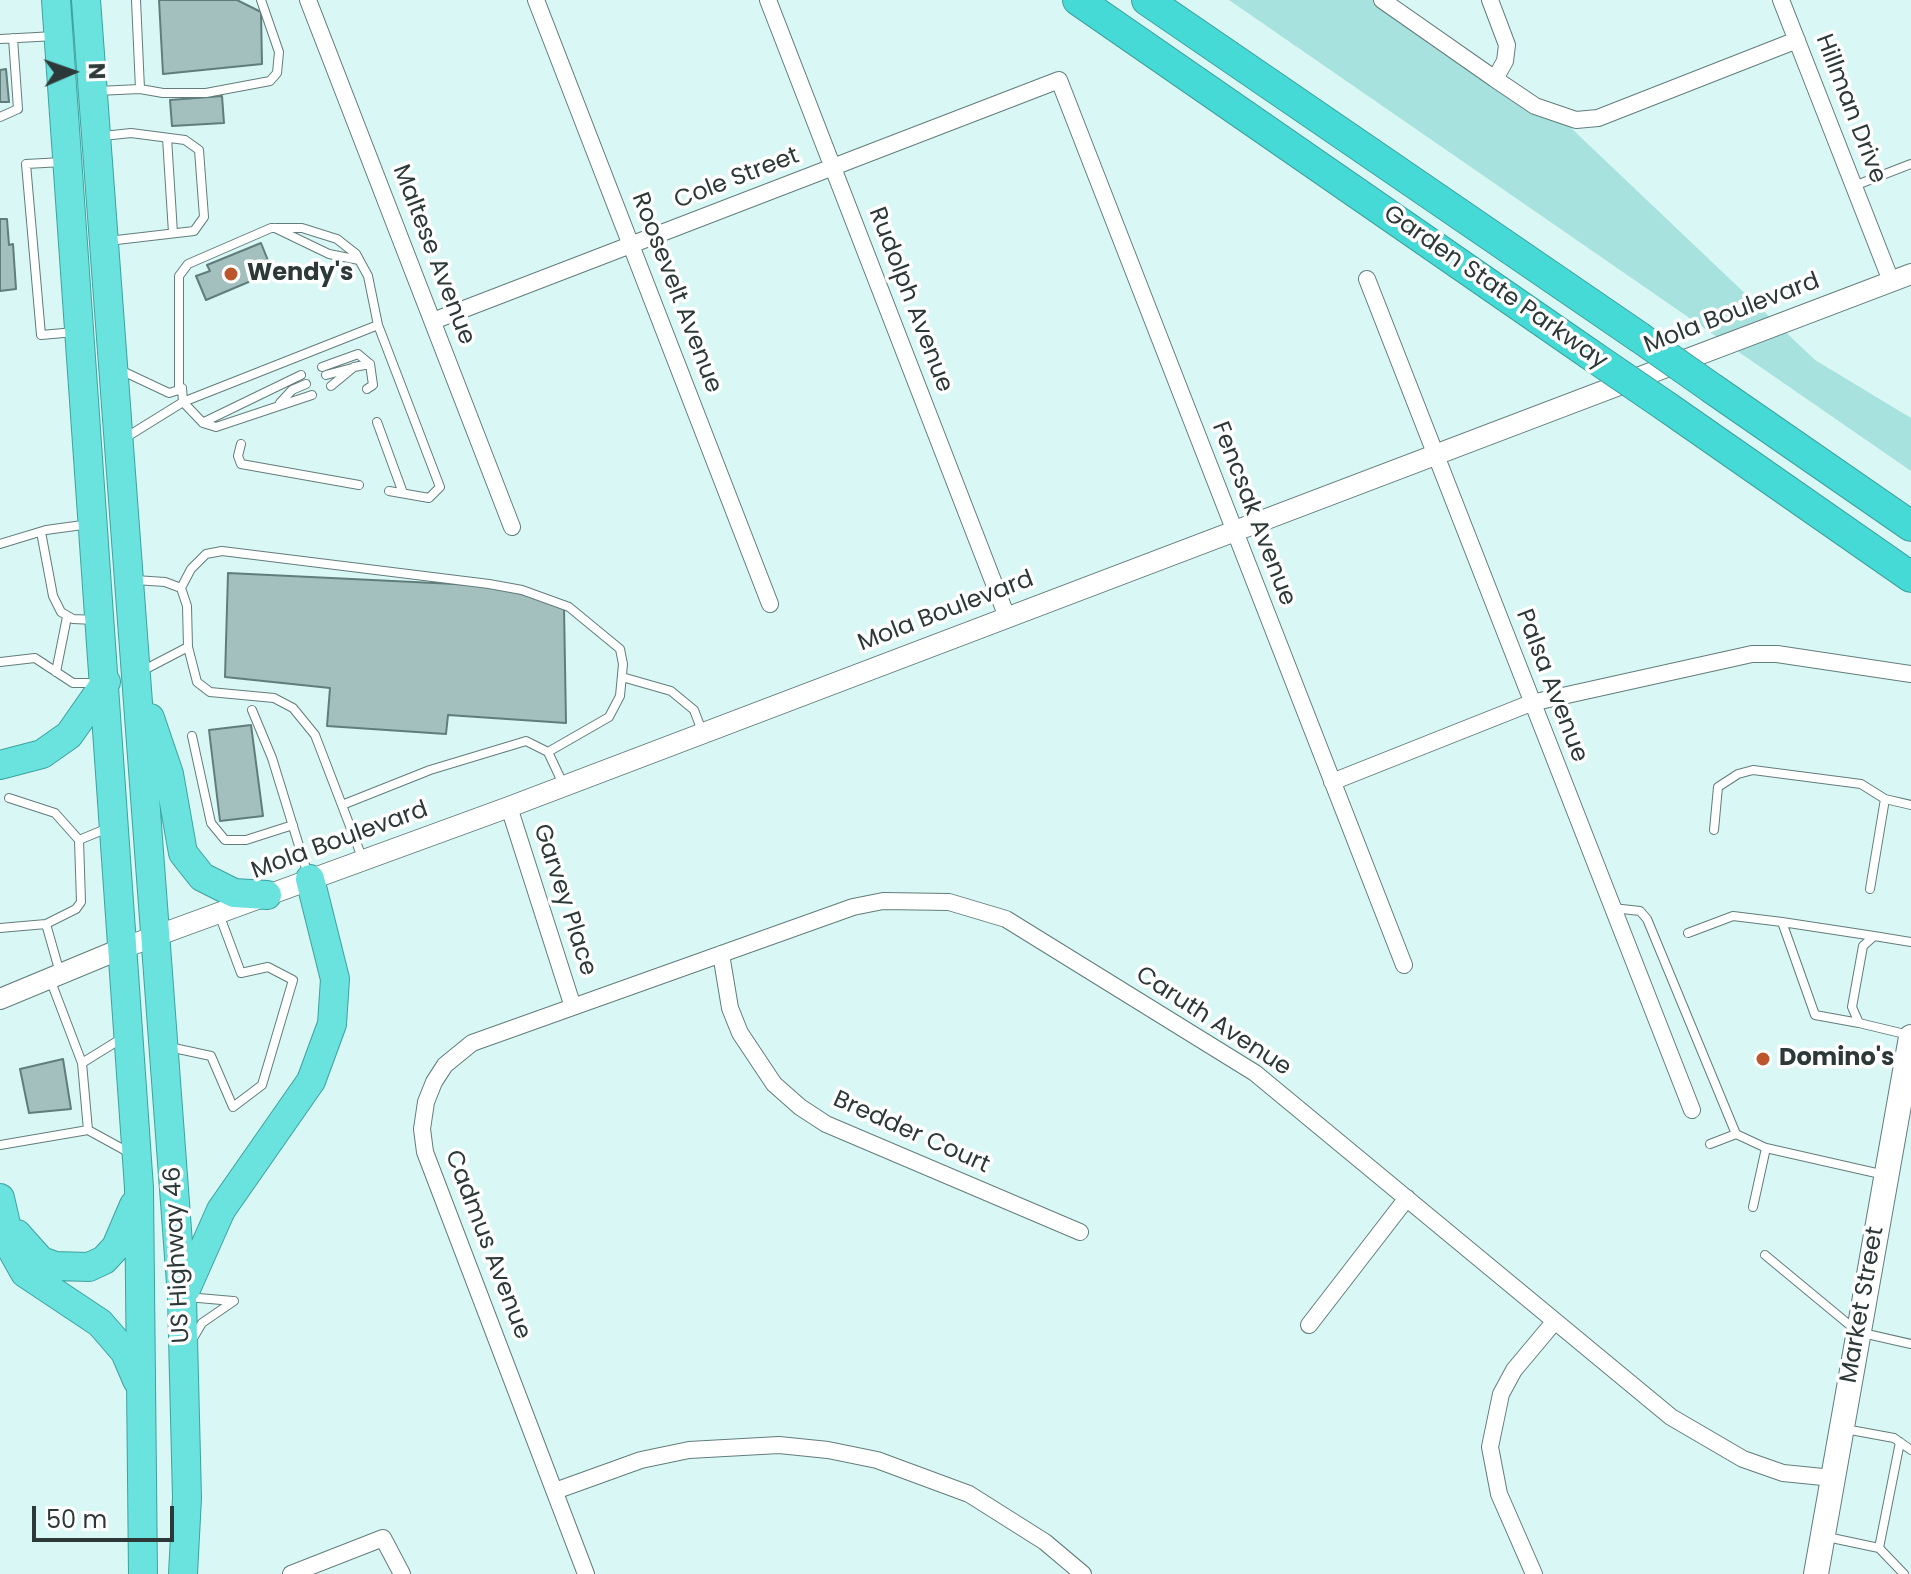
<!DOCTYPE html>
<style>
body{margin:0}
#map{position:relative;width:1911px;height:1574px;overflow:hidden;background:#d9f7f5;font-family:Poppins,sans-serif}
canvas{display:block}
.north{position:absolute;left:32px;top:32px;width:80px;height:80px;-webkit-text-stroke:6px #fff;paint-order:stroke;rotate:88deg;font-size:22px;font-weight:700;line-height:32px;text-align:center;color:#2d3938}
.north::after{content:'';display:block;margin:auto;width:28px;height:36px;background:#2d3938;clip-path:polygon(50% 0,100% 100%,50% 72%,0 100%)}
.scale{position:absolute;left:32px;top:1506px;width:142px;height:36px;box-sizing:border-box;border:4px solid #2d3938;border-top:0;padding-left:10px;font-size:24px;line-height:28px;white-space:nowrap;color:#2d3938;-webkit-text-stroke:6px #fff;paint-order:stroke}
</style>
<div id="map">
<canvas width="1911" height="1574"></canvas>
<div class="north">N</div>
<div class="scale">50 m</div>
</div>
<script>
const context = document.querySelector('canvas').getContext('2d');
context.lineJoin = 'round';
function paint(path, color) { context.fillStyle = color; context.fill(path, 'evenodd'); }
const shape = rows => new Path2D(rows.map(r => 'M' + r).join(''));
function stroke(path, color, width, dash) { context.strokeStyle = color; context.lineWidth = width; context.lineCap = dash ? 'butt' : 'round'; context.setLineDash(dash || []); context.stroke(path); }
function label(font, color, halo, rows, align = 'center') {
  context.font = font + ' Poppins,sans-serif'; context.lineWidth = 7; context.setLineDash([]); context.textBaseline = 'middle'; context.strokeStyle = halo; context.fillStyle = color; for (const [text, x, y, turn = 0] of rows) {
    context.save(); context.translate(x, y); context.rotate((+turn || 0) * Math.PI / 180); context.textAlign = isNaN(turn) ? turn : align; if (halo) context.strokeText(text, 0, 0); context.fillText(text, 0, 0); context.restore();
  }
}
paint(shape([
 [1229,0,1385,0,1570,127,1815,360,1911,418,1911,471]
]), '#a8e2de');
const building = shape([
 [159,0,237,0,261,12,262,64,163,74,159,0],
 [6,69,9,102,0,102,0,70,6,69],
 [222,96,224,123,172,126,170,100,222,96],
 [0,219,7,219,9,245,13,244,16,289,0,291,0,219],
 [261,243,269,263,254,269,258,278,206,300,196,276,210,271,207,265,261,243],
 [228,573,496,586,564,607,566,723,448,715,446,734,327,726,330,688,225,677,228,573],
 [251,725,263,816,220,821,209,730,251,725],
 [63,1059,71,1109,29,1113,20,1069,63,1059]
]);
paint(building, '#a3c0be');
stroke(building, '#617d7b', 2);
const service = shape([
 [136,0,140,89],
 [0,39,55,36],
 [97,91,140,89,163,93,206,93,270,81,277,73,279,52,261,0],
 [0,117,18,109,13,38],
 [103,136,131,133,185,140,199,150,204,217,194,231,108,241],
 [167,138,173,233],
 [63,162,26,164,41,335,75,332],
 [1854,186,1911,164],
 [275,228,329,254,359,260],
 [378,325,440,487,429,498,389,491],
 [322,367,358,354,370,364],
 [118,369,169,393,179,390,179,276,188,264,271,228,302,228,337,239,356,254,368,276,378,325,183,402,125,438],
 [326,375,352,368],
 [331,386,354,367,370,364,373,385,367,389],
 [182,388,183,402,203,423,216,427,312,395],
 [280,403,292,390,306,384],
 [204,422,301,375],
 [377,422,403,493],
 [241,444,238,456,241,464,359,485],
 [41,532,53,596,61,612,73,619,95,620],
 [0,544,46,530,90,524],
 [135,580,165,582,181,588],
 [0,662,35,658,73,683,97,683],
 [56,672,67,617],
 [140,672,188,647],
 [622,677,671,691,694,710,702,731],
 [252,710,272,758,308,875],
 [192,736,211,823,225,840,246,840,293,825],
 [9,798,55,813,79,840,81,902,76,909,46,924,60,973],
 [342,805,430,770,526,741,548,752,564,786],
 [1714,830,1718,787,1738,774,1753,770,1861,784,1885,799],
 [79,840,108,828],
 [363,860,315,735,293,708,274,698,210,692,197,682,188,647,187,606,181,588,191,569,206,554,222,551,489,584,522,590,569,607,620,649,623,664,620,696,609,717,548,752],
 [1870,889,1885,799,1911,805],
 [1613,908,1640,911,1647,919,1736,1134,1766,1148],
 [0,928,46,924],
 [1688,933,1733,916,1782,922],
 [1859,1023,1815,1015,1782,922,1874,936],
 [1909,1035,1859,1023,1852,1007,1863,946,1874,936,1911,942],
 [169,1047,211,1056,233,1107,262,1085,293,980,268,967,241,973,219,914],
 [82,1063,124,1037],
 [88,1130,130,1153],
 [1710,1144,1736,1134],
 [0,1145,88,1130,82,1063,50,979],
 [1753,1207,1766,1148,1885,1175],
 [1765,1255,1858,1332,1911,1344],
 [187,1297,233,1301],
 [192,1340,202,1323,234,1301],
 [1845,1429,1894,1438,1911,1450],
 [1827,1537,1879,1548,1904,1574],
 [1879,1548,1900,1442]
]);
const minor = shape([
 [308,0,512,527],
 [536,0,770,604],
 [768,0,1007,617],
 [1382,0,1495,79],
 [1490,0,1507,45,1505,61,1495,79,1535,106,1576,120,1598,118,1797,40],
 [1781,0,1891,281],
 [1367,279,1692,1110],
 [433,321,1059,80,1404,965],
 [1332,782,1531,703,1752,654,1777,654,1911,674],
 [509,807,573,1007],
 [721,954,730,1008,740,1033,774,1084,800,1107,826,1124,1080,1232],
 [1309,1325,1407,1198],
 [555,1491,641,1460,689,1450,779,1445,828,1450,877,1460,969,1494,1045,1542,1083,1574],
 [291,1574,383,1538,402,1574],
 [586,1574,425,1152,422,1129,426,1102,434,1082,445,1065,472,1043,853,907,883,901,949,902,1006,919,1255,1073,1671,1417,1743,1459,1783,1473,1833,1478],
 [1534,1574,1499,1494,1490,1447,1501,1394,1514,1370,1555,1321]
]);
const tertiary = shape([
 [0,999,123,948,509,807,1911,274]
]);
const secondary = shape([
 [1816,1574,1911,1037]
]);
const trunk = shape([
 [56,0,139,1188,143,1574],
 [86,0,182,1297,187,1498,183,1574],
 [150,718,169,774,183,853,202,877,234,893,267,895],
 [0,765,42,754,69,735,106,682],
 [0,1198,12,1250,25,1273,100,1323,125,1352,137,1380],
 [17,1234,41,1261,55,1266,89,1267,104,1260,116,1247,134,1205],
 [186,1289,221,1210,311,1081,332,1024,335,979,310,879]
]);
const motorway = shape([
 [1078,0,1588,353],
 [1147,0,1639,337],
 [1713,389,1911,526],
 [1667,407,1911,577]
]);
stroke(service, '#627d7b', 10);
stroke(minor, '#627d7b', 18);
stroke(tertiary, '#627d7b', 22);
stroke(secondary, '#627d7b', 26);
stroke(trunk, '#3da29e', 30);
stroke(motorway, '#3da29e', 32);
stroke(service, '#fff', 8);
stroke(minor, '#fff', 16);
stroke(tertiary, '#fff', 20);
stroke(secondary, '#fff', 24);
stroke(trunk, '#6ae2de', 28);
stroke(motorway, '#45dad5', 30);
const motorwayBridge = shape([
 [1639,337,1713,389],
 [1588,353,1667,407]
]);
stroke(motorwayBridge, '#3da29e', 32, []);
stroke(motorwayBridge, '#45dad5', 30);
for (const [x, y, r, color] of [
 [231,274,8,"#bc552b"],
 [1763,1059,8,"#bc552b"]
]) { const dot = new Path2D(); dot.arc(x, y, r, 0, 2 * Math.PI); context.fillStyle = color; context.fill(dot); stroke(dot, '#fff', 3); }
label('24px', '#2d3938', '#fff', [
 ["Hillman Drive",1850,109,69],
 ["Cole Street",737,179,-21],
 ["Maltese Avenue",433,255,69],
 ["Garden State Parkway",1495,288,35],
 ["Roosevelt Avenue",676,293,69],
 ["Rudolph Avenue",910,300,69],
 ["Mola Boulevard",1732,314,-21],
 ["Fencsak Avenue",1253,514,69],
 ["Mola Boulevard",946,612,-21],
 ["Palsa Avenue",1551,686,69],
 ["Mola Boulevard",340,841,-20],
 ["Garvey Place",564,900,72],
 ["Caruth Avenue",1213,1022,33],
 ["Bredder Court",911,1133,24],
 ["Cadmus Avenue",487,1245,69],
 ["US Highway 46",178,1255,-93],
 ["Market Street",1863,1305,-80]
]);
label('bold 24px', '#2d3938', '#fff', [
 ["Wendy's",247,274],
 ["Domino's",1779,1059]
], 'left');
</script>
